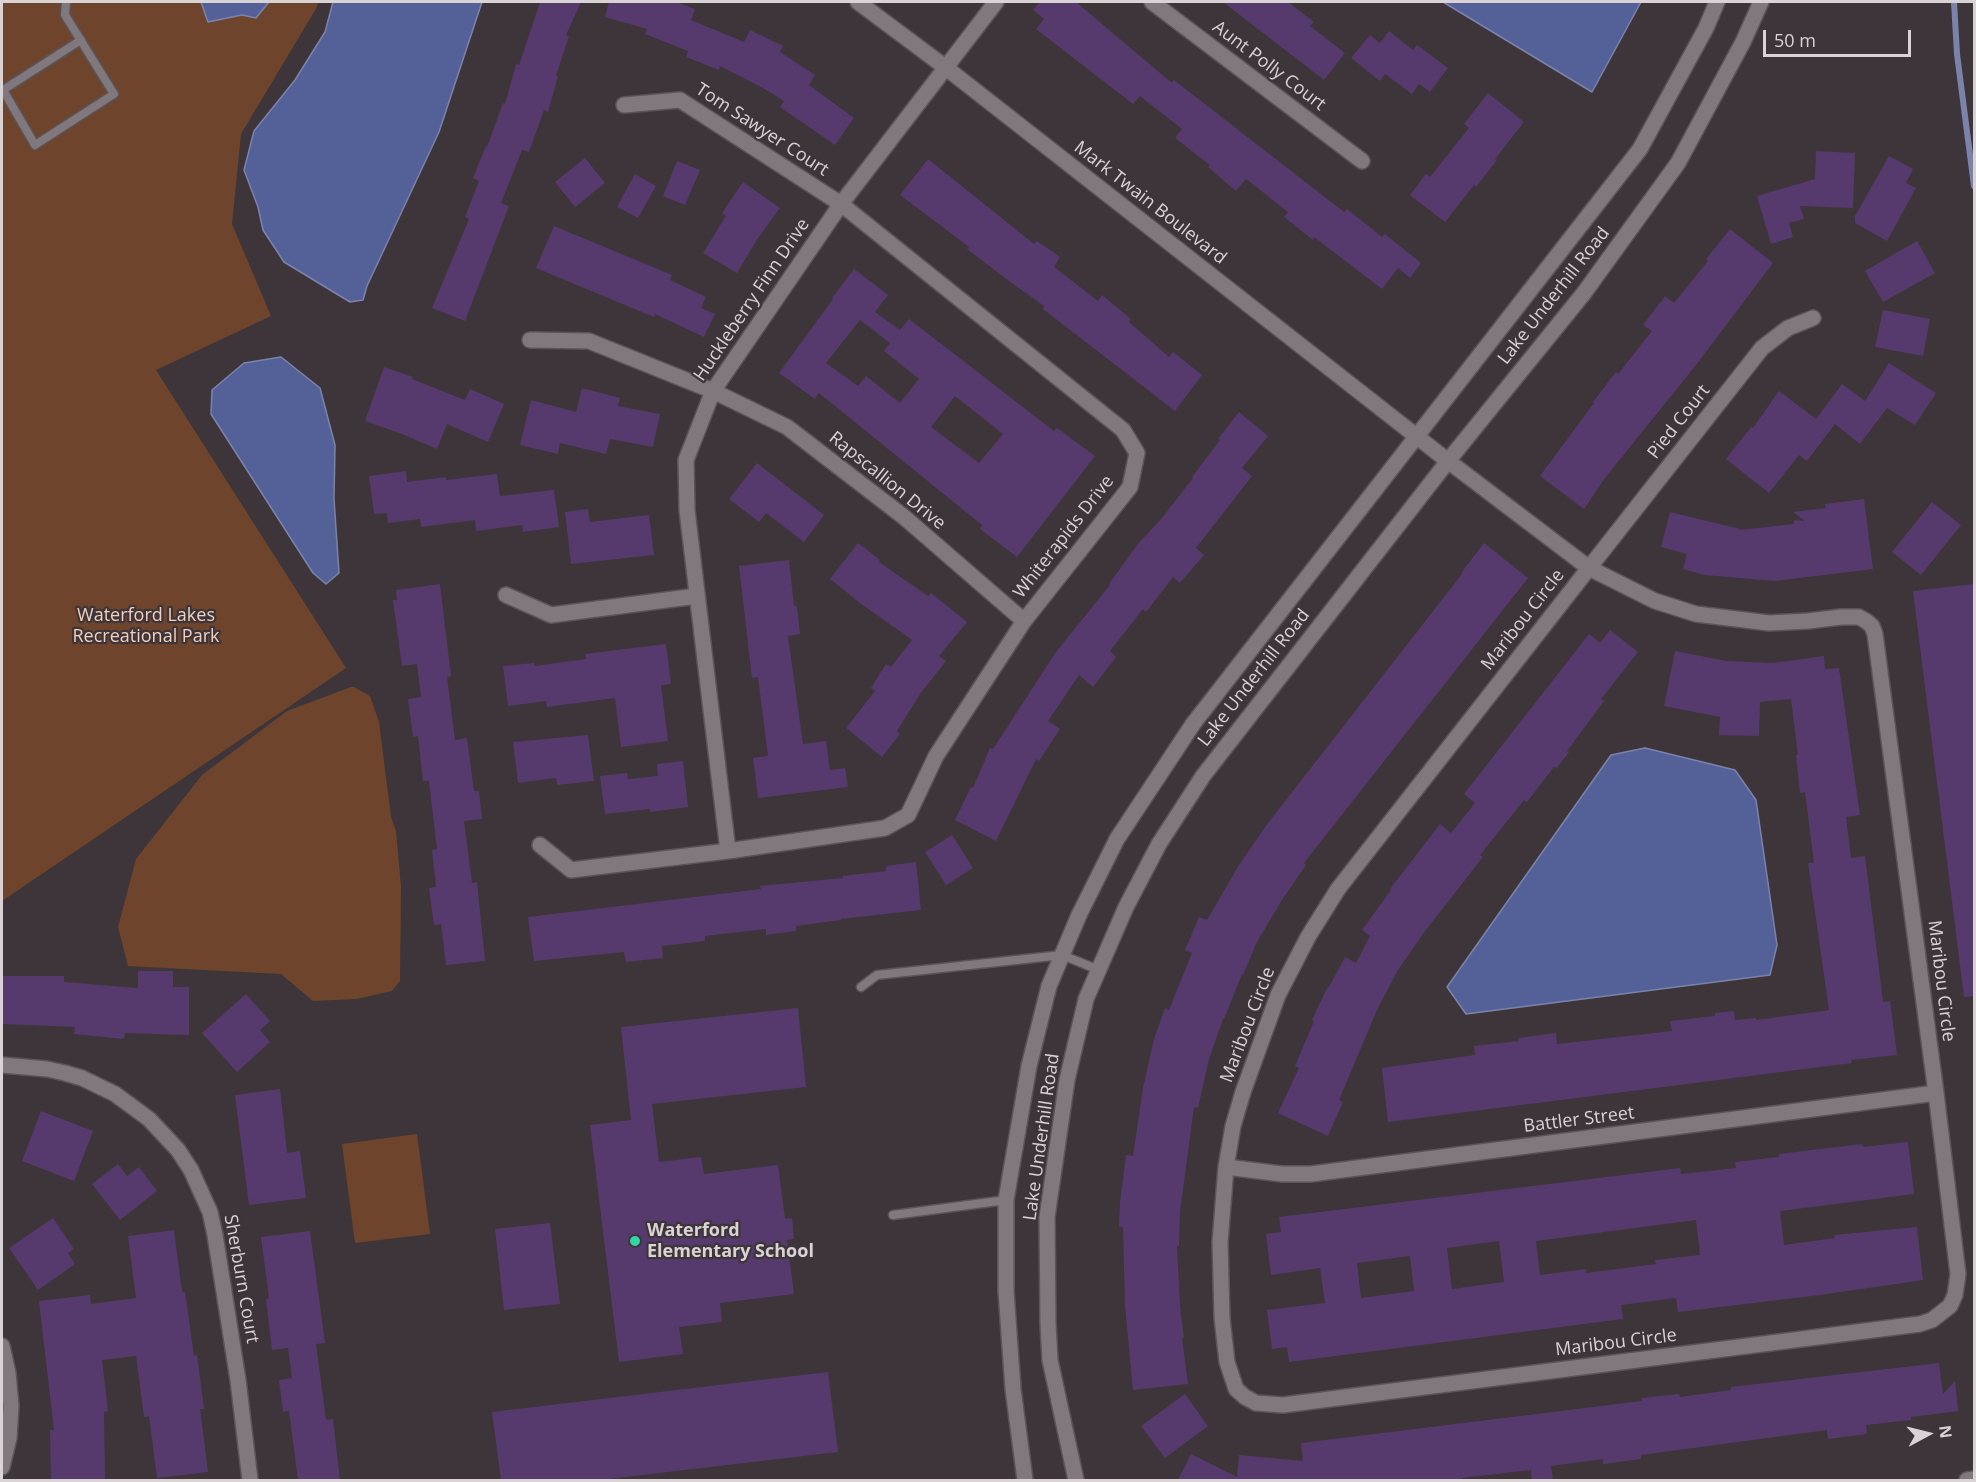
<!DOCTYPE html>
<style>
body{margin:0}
#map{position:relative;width:1976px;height:1482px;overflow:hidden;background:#3d3539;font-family:"Open Sans",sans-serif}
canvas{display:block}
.frame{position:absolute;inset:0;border:3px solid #d9d3d6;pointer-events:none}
.north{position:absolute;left:1898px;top:1404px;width:60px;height:60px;-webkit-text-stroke:4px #3d3539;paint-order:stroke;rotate:83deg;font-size:16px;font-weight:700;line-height:24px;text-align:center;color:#d9d3d6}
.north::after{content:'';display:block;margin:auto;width:21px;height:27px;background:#d9d3d6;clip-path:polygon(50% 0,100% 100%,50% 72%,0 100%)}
.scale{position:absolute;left:1763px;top:30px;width:148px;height:27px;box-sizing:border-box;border:3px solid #d9d3d6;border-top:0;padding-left:8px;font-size:18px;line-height:21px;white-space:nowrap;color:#d9d3d6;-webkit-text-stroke:4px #3d3539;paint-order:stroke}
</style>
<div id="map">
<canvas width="1976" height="1482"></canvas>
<div class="frame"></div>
<div class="north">N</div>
<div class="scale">50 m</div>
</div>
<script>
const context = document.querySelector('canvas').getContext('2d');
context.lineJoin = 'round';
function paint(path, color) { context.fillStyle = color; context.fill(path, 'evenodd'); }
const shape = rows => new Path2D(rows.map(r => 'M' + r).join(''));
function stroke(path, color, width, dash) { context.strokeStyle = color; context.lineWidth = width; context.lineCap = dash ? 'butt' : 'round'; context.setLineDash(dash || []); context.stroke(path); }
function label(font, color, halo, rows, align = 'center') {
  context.font = font + ' "Open Sans",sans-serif'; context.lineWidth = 4.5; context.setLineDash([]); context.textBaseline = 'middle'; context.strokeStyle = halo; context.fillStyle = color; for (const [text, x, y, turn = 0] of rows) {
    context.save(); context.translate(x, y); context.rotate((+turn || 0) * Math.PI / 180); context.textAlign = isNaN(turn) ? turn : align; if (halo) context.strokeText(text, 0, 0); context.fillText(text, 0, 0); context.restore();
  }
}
paint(shape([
 [2,2,318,2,317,7,241,134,232,224,271,316,156,370,346,668,2,901],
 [351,687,354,687,370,696,379,722,391,817,396,831,401,887,400,981,392,991,356,999,313,1001,281,974,128,966,118,927,136,859,202,775,287,711],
 [417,1134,430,1234,355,1243,342,1144]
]), '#6e452c');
const water = shape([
 [201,2,269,2,256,18,242,15,208,22,201,2],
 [333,2,482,2,439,132,367,286,363,300,350,302,284,262,263,230,258,207,244,170,254,131,295,80,325,32,333,2],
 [1443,2,1641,2,1592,92,1443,2],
 [281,357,320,388,335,445,334,499,339,573,326,584,313,573,211,414,212,390,244,363,281,357],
 [1645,748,1735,770,1756,800,1777,945,1770,975,1466,1014,1447,987,1611,755,1645,748]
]);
paint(water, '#546198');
stroke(water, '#7c83ab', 1.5);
stroke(shape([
 [1954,2,1957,54,1974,186]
]), '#7c83ab', 6);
paint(shape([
 [540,2,581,2,566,35,569,36,556,76,558,76,548,112,544,110,529,152,522,150,501,203,509,206,465,321,432,308,469,219,465,217,479,181,473,178,486,146,487,147,503,103,505,104,516,64,519,65],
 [609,2,676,2,695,9,691,20,744,42,750,30,783,46,780,52,815,75,809,85,854,118,835,145,780,107,784,101,763,88,720,66,719,70,686,57,688,51,645,34,647,29,605,17],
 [1040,2,1076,2,1172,83,1174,80,1344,212,1347,209,1382,237,1385,234,1421,263,1410,278,1398,268,1382,289,1314,237,1313,240,1284,217,1288,212,1246,179,1236,191,1208,167,1210,165,1175,138,1182,129,1140,96,1133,104,1036,29,1044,19,1033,10],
 [1223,2,1288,2,1314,22,1310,26,1345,53,1324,80],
 [1389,31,1413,50,1417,45,1448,68,1430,92,1419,84,1412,94,1385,74,1380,81,1351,58,1370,35,1380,43],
 [1488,93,1524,122,1495,159,1497,160,1476,187,1474,185,1445,222,1410,195,1426,174,1430,177,1469,128,1464,124],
 [1816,151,1855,153,1853,208,1800,206,1804,219,1789,223,1793,237,1771,244,1757,196,1815,179],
 [1889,156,1913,169,1906,183,1916,188,1887,241,1855,223,1855,216],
 [585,158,605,183,575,207,555,182],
 [928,159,1034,244,1037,241,1060,257,1054,267,1098,301,1102,295,1131,319,1129,322,1169,357,1173,352,1202,375,1175,411,1043,309,1044,306,1009,281,967,249,969,247,900,195],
 [677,161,700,170,685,205,663,196],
 [635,174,656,186,638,218,617,207],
 [743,182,780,208,758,238,737,273,703,253,726,216,722,213],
 [554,226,672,275,670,280,706,297,701,308,715,314,704,337,655,314,654,317,536,268],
 [1730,229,1773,263,1696,365,1605,478,1584,509,1540,476,1594,403,1593,402,1616,372,1618,374,1652,331,1643,325,1665,296,1674,303,1708,261,1706,259],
 [1917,241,1935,273,1883,302,1865,271],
 [854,269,888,295,875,312,900,330,909,319,1054,431,1057,428,1095,456,1017,557,980,529,982,525,819,393,815,399,779,373,833,299,832,298],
 [860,320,890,343,884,351,919,379,900,403,866,376,858,386,826,363],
 [955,396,1003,434,979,463,931,427],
 [1883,310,1930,319,1923,356,1875,347],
 [1889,363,1936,393,1915,425,1887,408,1860,444,1835,424,1807,461,1799,455,1769,493,1726,459,1751,427,1753,428,1779,391,1816,419,1842,384,1865,401],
 [384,367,413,377,412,379,465,400,470,389,504,404,488,442,447,424,437,449,402,434,365,421],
 [582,388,620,398,618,406,660,414,653,447,610,439,606,454,560,443,558,454,520,445,531,400,576,412],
 [1239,412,1268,436,1242,468,1252,476,1196,548,1204,555,1180,583,1173,577,1146,612,1143,609,1110,651,1116,657,1093,687,1079,675,1048,721,1060,729,1039,761,1036,759,996,841,955,820,971,787,973,788,990,748,993,749,1056,652,1110,585,1109,584,1137,545,1162,518,1193,478,1192,477,1220,440,1218,439],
 [757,463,824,515,804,542,766,513,759,522,729,499],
 [406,471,407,482,446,477,446,480,497,474,500,496,554,490,559,527,523,532,522,525,476,531,475,520,421,527,420,519,388,523,387,513,374,514,369,476],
 [1864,499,1873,569,1775,581,1704,575,1683,569,1687,554,1661,547,1670,512,1740,529,1739,530,1794,524,1794,520,1805,521,1793,512,1826,508,1825,504],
 [1932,502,1961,525,1921,575,1892,552],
 [588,509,590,522,649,515,654,555,571,564,565,512],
 [858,543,880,560,879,562,928,596,931,593,967,622,939,656,946,661,920,694,897,731,900,734,882,757,846,728,875,691,871,688,886,664,891,667,912,640,860,603,830,579],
 [1484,543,1528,578,1304,863,1306,865,1282,900,1257,942,1243,975,1242,974,1224,1019,1223,1019,1209,1059,1198,1108,1194,1107,1180,1212,1179,1246,1177,1246,1180,1306,1184,1338,1182,1338,1188,1384,1133,1390,1125,1306,1123,1227,1119,1227,1120,1202,1126,1155,1133,1156,1143,1088,1154,1039,1165,1008,1169,1010,1192,953,1185,950,1199,917,1207,920,1239,865,1268,823,1462,574,1461,573],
 [789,560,794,606,797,606,800,634,788,636,803,744,826,741,830,770,845,768,848,787,758,798,753,758,768,756,758,677,752,678,739,566],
 [440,584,451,676,447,677,455,740,467,738,474,791,479,791,482,819,464,821,472,883,477,882,485,961,446,965,441,924,434,925,429,888,436,887,432,850,437,849,429,781,423,781,418,736,413,737,408,699,421,697,417,664,402,666,393,600,397,600,396,590],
 [1974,584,1974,996,1964,997,1913,591],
 [1610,630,1638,652,1601,699,1604,701,1567,751,1569,752,1557,768,1554,767,1527,802,1524,800,1480,855,1483,857,1425,931,1398,970,1377,1010,1339,1100,1343,1102,1328,1136,1278,1113,1299,1068,1295,1066,1314,1021,1312,1020,1328,986,1329,987,1345,957,1356,963,1370,936,1362,930,1391,890,1390,889,1440,824,1451,833,1475,803,1464,794,1589,634,1600,643],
 [666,644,671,684,661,685,668,741,621,747,615,698,547,707,546,701,508,706,503,666,534,663,535,666,586,659,585,654],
 [1675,651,1727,661,1773,663,1824,656,1825,669,1839,668,1860,815,1846,817,1851,858,1865,856,1883,1002,1890,1001,1897,1055,1851,1060,1852,1063,1388,1122,1382,1068,1475,1055,1474,1046,1519,1041,1518,1038,1556,1033,1557,1044,1672,1031,1670,1021,1715,1016,1715,1013,1734,1011,1735,1020,1756,1018,1756,1020,1829,1010,1808,863,1814,863,1805,792,1800,793,1796,755,1798,755,1791,699,1760,702,1759,736,1719,735,1720,717,1664,706],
 [588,735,594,781,557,785,556,778,518,783,513,742],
 [683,761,688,807,650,812,650,809,605,814,600,776,627,773,628,779,658,776,657,764],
 [952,835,973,868,946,885,925,852],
 [916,862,921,910,841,919,841,920,796,926,796,931,766,935,766,929,705,936,705,941,662,946,663,958,626,962,624,952,534,961,528,917,761,889,760,886,843,878,843,876,886,871,886,866],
 [138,971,173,971,173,987,189,987,189,1035,125,1033,124,1039,74,1034,75,1027,2,1024,2,976,64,976,64,982,138,988],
 [246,994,270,1021,260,1030,270,1042,237,1072,202,1033],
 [798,1008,806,1087,652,1104,659,1162,701,1157,704,1174,778,1165,785,1219,792,1218,794,1239,787,1240,794,1294,720,1303,722,1322,679,1327,683,1354,619,1362,590,1125,631,1120,621,1027],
 [280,1089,287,1153,300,1151,306,1198,249,1205,235,1095],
 [41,1111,93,1131,74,1181,22,1161],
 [1908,1142,1914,1194,1780,1211,1784,1245,1835,1238,1834,1235,1917,1227,1923,1280,1820,1295,1678,1312,1676,1298,1621,1305,1623,1319,1289,1362,1287,1347,1272,1349,1267,1310,1325,1303,1320,1268,1271,1275,1266,1234,1281,1232,1279,1217,1680,1168,1681,1174,1736,1168,1735,1162,1779,1157,1779,1154,1862,1144,1863,1147],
 [1696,1220,1700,1255,1655,1260,1656,1264,1586,1273,1586,1269,1540,1275,1536,1241],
 [1499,1241,1504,1282,1452,1289,1447,1248],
 [1410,1256,1414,1291,1361,1298,1357,1263],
 [118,1164,127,1176,139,1167,157,1191,120,1220,92,1184],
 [53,1218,74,1249,68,1253,75,1264,38,1290,9,1248],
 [550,1223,560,1304,504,1310,495,1229],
 [174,1230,182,1292,185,1292,194,1356,197,1355,204,1409,200,1409,208,1472,157,1478,149,1416,144,1417,136,1356,102,1360,108,1411,104,1412,105,1480,51,1480,50,1430,54,1430,39,1301,90,1295,91,1304,136,1298,128,1236],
 [310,1231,325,1343,316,1344,326,1420,333,1419,340,1480,298,1480,289,1411,283,1412,279,1380,292,1378,288,1348,272,1350,266,1299,269,1298,261,1237],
 [1939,1363,1943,1394,1955,1381,1958,1411,1911,1417,1911,1420,1866,1425,1867,1434,1828,1439,1827,1430,1641,1455,1641,1459,1603,1464,1603,1459,1551,1466,1553,1480,1532,1480,1531,1470,1462,1478,1463,1480,1178,1480,1191,1454,1237,1477,1239,1455,1303,1461,1301,1443,1642,1401,1642,1398,1679,1394,1680,1397,1731,1390,1731,1387],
 [828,1372,838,1452,600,1480,501,1480,492,1412],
 [1185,1394,1208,1426,1165,1458,1141,1426]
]), '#563a6d');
const lane = shape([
 [66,2,65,15,114,94,35,145,3,90,81,40],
 [861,987,877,975,1062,955,1099,970],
 [893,1215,1006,1200]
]);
const street = shape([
 [1152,2,1362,161],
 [530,340,589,341,713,391,787,427,904,517,1024,621],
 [1448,461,1589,568,1338,889,1308,937,1278,995,1243,1092,1233,1126,1226,1167,1220,1242,1222,1318,1227,1362,1236,1389,1245,1397,1256,1403,1283,1405,1920,1324,1932,1320,1950,1306,1955,1295,1958,1274,1936,1093,1875,634,1872,626,1866,621,1859,617,1841,617,1808,621,1769,623,1696,614,1655,601,1589,568,1762,348,1788,328,1813,318],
 [506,595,551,615,697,596],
 [540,845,571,870,728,851,885,828,908,815,936,756,1024,621,1130,487,1137,453,1123,430,841,204,680,100,624,105],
 [728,851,687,510,686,460,713,391,841,204,996,2],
 [2,1065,47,1069,65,1073,82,1078,115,1094,149,1119,178,1150,191,1170,210,1212,215,1235,238,1380,250,1480],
 [1226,1167,1282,1174,1311,1174,1936,1093],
 [2,1346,8,1373,11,1406,9,1438,2,1467]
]);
const secondary = shape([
 [858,2,945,67,1448,461],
 [1025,1480,1013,1389,1006,1291,1006,1200,1029,1066,1049,986,1079,915,1117,839,1193,724,1640,149,1706,28,1717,2],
 [1076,1480,1050,1360,1048,1324,1047,1217,1067,1080,1086,999,1126,907,1159,844,1203,776,1448,461,1584,293,1678,163,1743,42,1761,2],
 [1967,1480,1974,1479]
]);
stroke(lane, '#5a5357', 11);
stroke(street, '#5a5357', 18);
stroke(secondary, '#5a5357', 18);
stroke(lane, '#81787d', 8);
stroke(street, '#81787d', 15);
stroke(secondary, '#81787d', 15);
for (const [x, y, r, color] of [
 [635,1241,6,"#33d4a8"]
]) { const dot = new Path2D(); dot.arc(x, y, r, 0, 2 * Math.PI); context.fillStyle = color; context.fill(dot); stroke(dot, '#3d3539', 2); }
label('18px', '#d9d3d6', '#3d3539', [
 ["Aunt Polly Court",1269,66,37],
 ["Tom Sawyer Court",762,130,33],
 ["Mark Twain Boulevard",1150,203,38],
 ["Lake Underhill Road",1554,296,-52],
 ["Huckleberry Finn Drive",752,300,-56],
 ["Pied Court",1679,422,-52],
 ["Rapscallion Drive",887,481,39],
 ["Whiterapids Drive",1064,537,-52],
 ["Maribou Circle",1523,620,-52],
 ["Lake Underhill Road",1254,678,-52],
 ["Maribou Circle",1941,981,83],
 ["Maribou Circle",1248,1025,-69],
 ["Battler Street",1579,1120,-7],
 ["Lake Underhill Road",1042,1137,-82],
 ["Sherburn Court",241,1279,80],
 ["Maribou Circle",1616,1343,-7]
]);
label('18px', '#f3d0bd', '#3d3539', [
 ["Waterford Lakes",146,616],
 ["Recreational Park",146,637]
]);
label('bold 18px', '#d9d3d6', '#3d3539', [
 ["Waterford",647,1231],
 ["Elementary School",647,1252]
], 'left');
</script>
